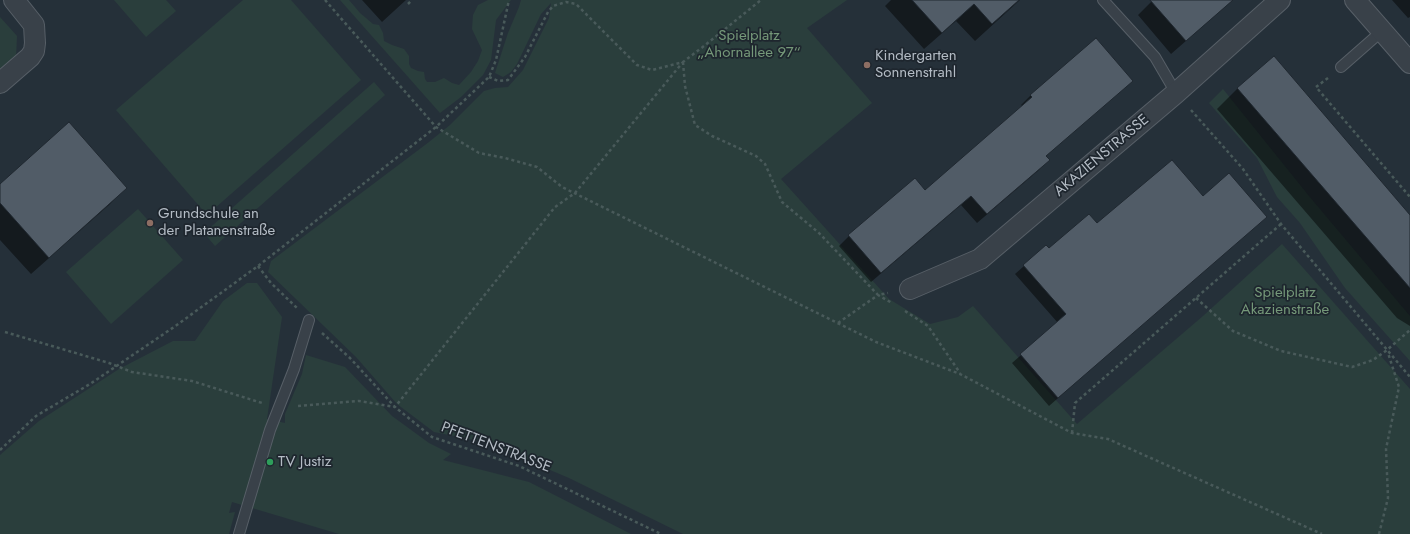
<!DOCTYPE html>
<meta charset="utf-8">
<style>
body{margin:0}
canvas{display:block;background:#253039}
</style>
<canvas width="1410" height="534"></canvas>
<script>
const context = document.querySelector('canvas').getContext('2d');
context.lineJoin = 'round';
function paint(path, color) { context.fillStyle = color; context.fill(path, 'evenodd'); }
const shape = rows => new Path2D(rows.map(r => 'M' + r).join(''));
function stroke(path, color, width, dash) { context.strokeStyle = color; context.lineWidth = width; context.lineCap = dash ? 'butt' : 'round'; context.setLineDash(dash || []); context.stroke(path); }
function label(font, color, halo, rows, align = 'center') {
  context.font = font + ' Jost,sans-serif'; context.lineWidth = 3.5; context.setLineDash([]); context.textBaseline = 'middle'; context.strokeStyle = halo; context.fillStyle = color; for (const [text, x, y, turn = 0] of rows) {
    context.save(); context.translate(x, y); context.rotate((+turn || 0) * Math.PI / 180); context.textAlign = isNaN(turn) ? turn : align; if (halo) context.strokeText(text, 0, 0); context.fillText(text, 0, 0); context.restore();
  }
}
paint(shape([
 [114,0,166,0,176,11,146,37],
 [243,0,291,0,361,80,207,215,116,110],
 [340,0,349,0,360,13,373,24,379,25,383,33,384,41,392,45,404,49,409,56,409,64,411,68,418,71,424,72,425,79,427,82,435,82,444,78,452,83,459,85,471,72,478,61,482,50,472,29,473,15,478,5,488,0,511,0,496,20,491,60,483,75,461,97,440,113],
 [521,0,847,0,807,28,872,103,781,179,889,299,930,324,958,317,973,306,1077,424,1203,316,1282,244,1410,389,1410,534,683,534,569,478,484,442,434,432,397,404,356,357,268,272,271,261,429,142,450,125,484,91,495,88,508,87,523,70,549,18,551,3,541,14,517,64,511,72,503,77,495,73,508,33,519,7],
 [0,17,17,36,16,57,0,71],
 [374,82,385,95,215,246,204,233],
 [1223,89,1309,196,1410,316,1410,361,1345,288,1300,223,1277,197,1257,158,1209,103],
 [138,209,183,260,111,324,66,272],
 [247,283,257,283,282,317,267,419,285,423,285,414,302,374,306,355,345,367,392,416,429,443,451,454,443,460,529,482,631,534,339,534,232,502,229,513,235,512,229,534,0,534,0,455,39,421,119,369,173,341,195,341,223,301]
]), '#2a3e3c');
paint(shape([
 [362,0,406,0,382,22],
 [891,0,1020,0,975,41,956,21,924,49,885,6],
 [1153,0,1233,0,1171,54,1138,15],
 [1392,0,1410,0,1410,17,1408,18],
 [1131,81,1045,157,1048,160,1039,170,977,223,961,205,871,282,839,246,849,236,925,192,1023,107,1021,105,1031,95],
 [1238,88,1410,216,1410,326,1397,318,1217,109],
 [0,185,126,188,109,205,31,274,0,240],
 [1203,197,1265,217,1049,406,1012,363,1058,323,1015,274,1024,266,1049,250,1096,225]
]), '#0007');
const building = shape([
 [912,0,1019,0,992,24,974,4,942,33,912,0],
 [1150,0,1233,0,1186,41,1150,0],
 [1096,38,1133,81,1046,156,1050,160,987,214,971,196,881,273,848,235,915,178,925,190,1032,97,1030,95,1096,38],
 [1274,56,1410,215,1410,288,1237,88,1274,56],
 [69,122,127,188,49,258,0,203,0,184,69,122],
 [1172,160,1203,196,1229,173,1267,217,1058,398,1020,354,1066,314,1023,265,1046,245,1049,248,1089,214,1097,223,1172,160]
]);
paint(building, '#515c67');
stroke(building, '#202830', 1);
const service = shape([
 [1103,0,1155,57,1176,93],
 [1341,67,1382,31],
 [239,534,270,430,294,369,309,320]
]);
const minor = shape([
 [1355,0,1410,63],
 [0,83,30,57,34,51,35,43,34,25,14,0],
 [910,289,980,259,1176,93,1280,0]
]);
stroke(service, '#575f67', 12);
stroke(minor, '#575f67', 22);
stroke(shape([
 [325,0,436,127,479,153,505,158,537,167,562,187,876,342,960,374,1072,433,1108,439,1322,534],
 [408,4,412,0],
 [683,62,685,86,695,125,712,136,756,156,765,164,782,202,819,233,878,295,888,293],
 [489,77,498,81,508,80,525,57,548,12,553,6,566,2,576,4,637,65,652,70,683,62,704,46,761,0],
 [1328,78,1316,87,1410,197],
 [1191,110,1243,169,1281,224,1410,377],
 [258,266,271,283,297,308],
 [1196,298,1233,331,1281,351,1352,367,1373,360,1387,350,1410,330],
 [905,311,928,326,960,373],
 [838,323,878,295,892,303],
 [5,332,109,363,132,372,192,381,262,403],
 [322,333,350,358,395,407,432,437,519,466,661,534],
 [298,406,359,401,395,407,555,207,575,193,683,62],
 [1072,433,1075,403,1281,224],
 [0,450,36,416,90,384,174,327,258,266,436,127,489,77,496,60,509,0],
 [1379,534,1388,498,1386,449,1399,387,1388,353]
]), '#495a5a', 2.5, [3, 3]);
stroke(service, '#394149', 10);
stroke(minor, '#394149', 20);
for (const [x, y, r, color] of [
 [867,65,4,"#8d6e63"],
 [150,223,4,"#8d6e63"],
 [270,462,4,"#2e9e5b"]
]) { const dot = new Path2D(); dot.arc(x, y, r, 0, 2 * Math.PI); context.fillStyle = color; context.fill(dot); stroke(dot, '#1e262e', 1.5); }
label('15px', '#759879', '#1e262e', [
 ["Spielplatz",749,36],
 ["„Ahornallee 97“",749,53],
 ["Spielplatz",1285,293],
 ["Akazienstraße",1285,310]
]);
label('15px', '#b4bcc5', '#1e262e', [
 ["Kindergarten",875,56],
 ["Sonnenstrahl",875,73],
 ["Grundschule an",158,214],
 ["der Platanenstraße",158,231],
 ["TV Justiz",278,462]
], 'left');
label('15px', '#b4bcc5', '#1e262e', [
 ["AKAZIENSTRASSE",1102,156,-40],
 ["PFETTENSTRASSE",496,448,21]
]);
</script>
